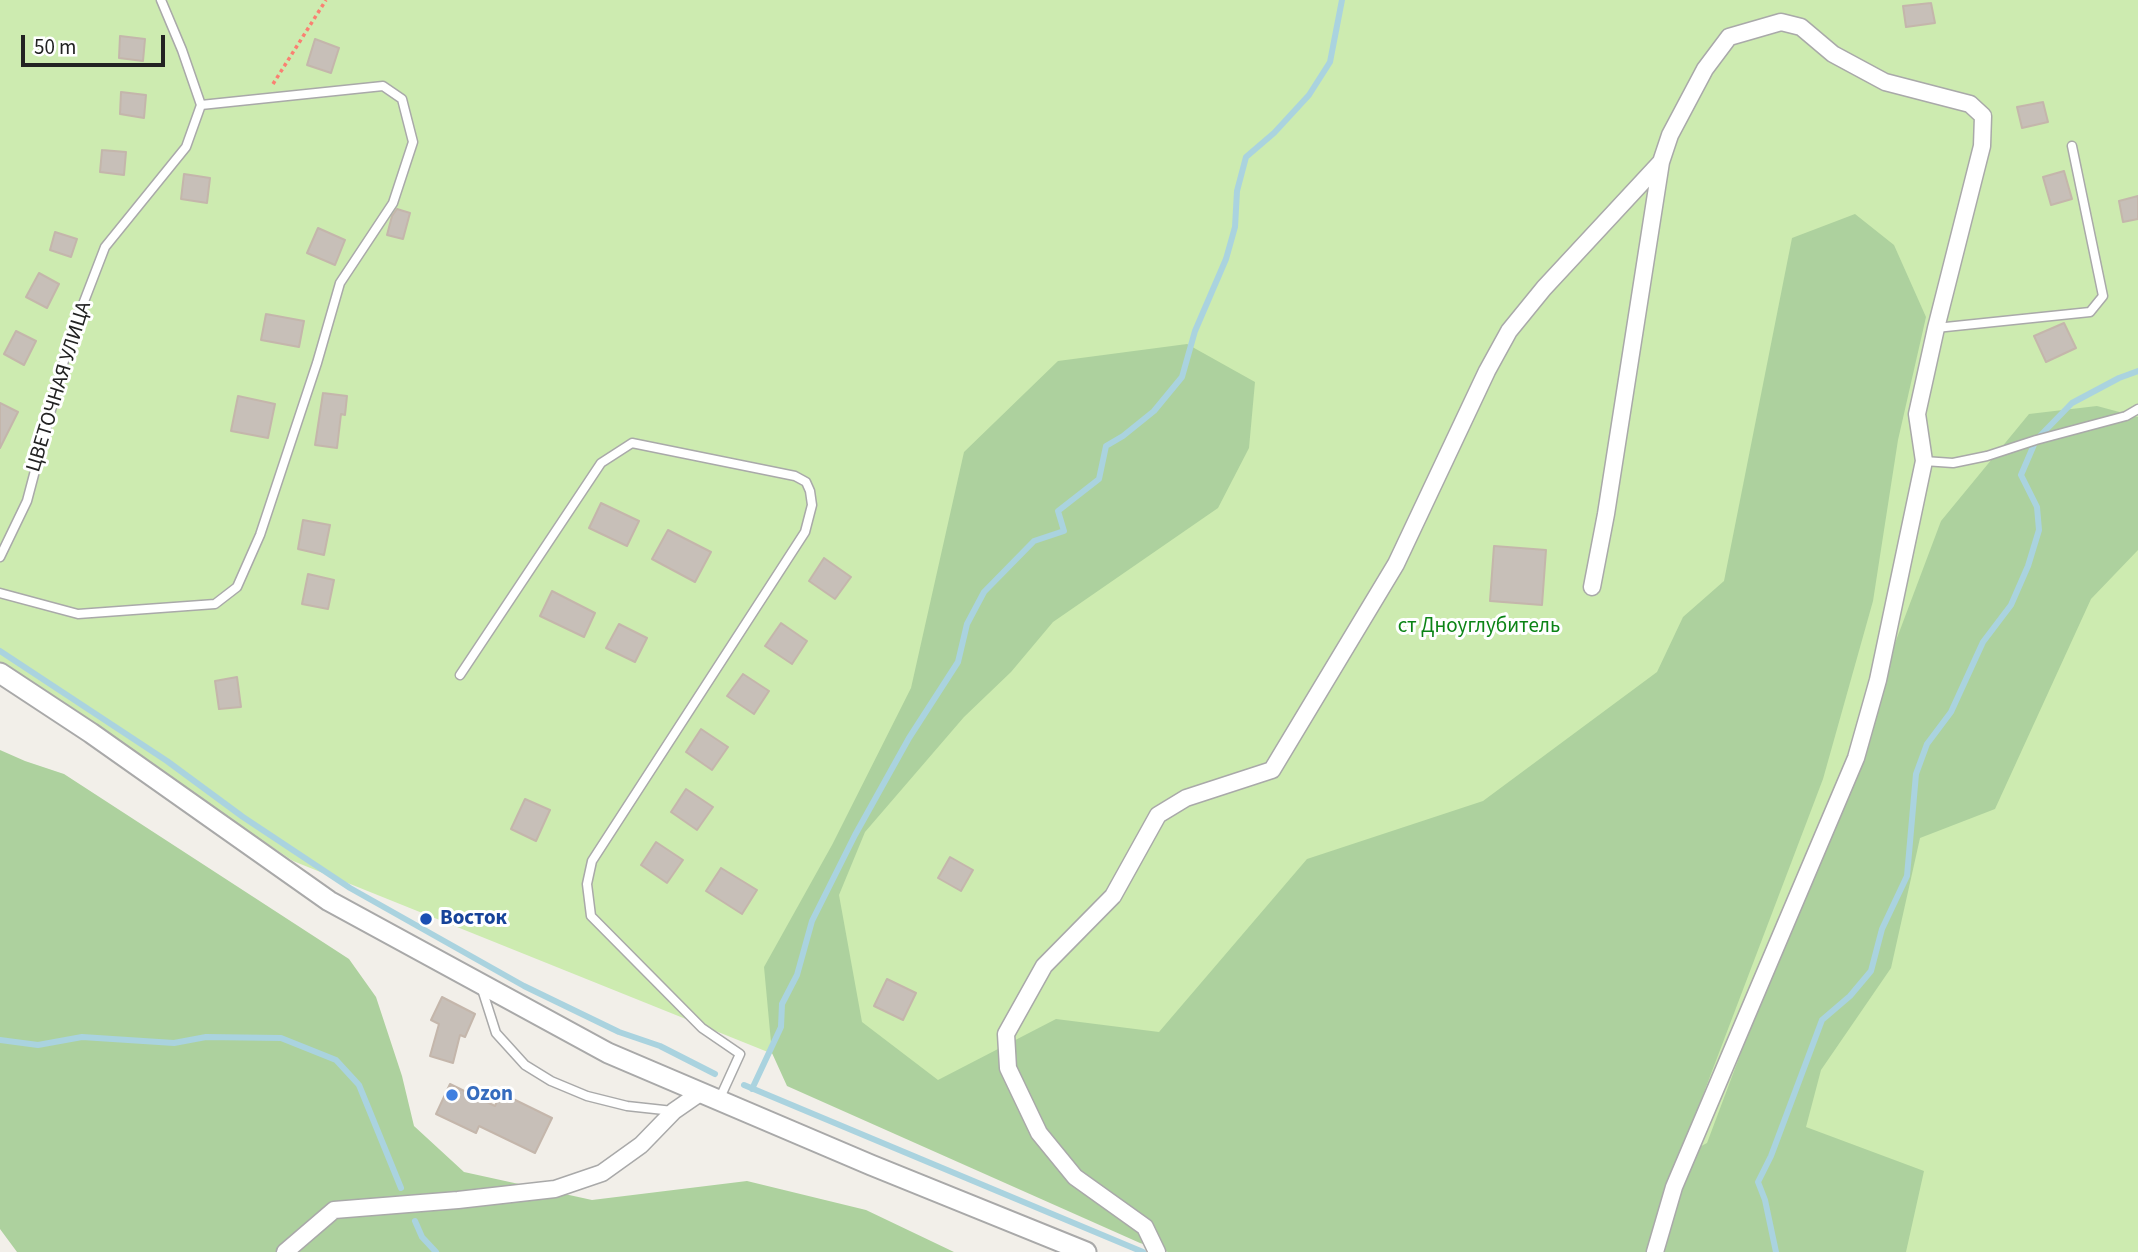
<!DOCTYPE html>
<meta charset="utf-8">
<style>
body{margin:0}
#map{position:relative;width:2138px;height:1252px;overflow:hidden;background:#f2efe9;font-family:"Source Sans 3",sans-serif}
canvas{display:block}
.scale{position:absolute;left:21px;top:35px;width:144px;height:32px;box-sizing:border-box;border:4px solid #222;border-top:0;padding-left:9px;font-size:21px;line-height:24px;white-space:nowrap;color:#222;-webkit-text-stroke:5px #fff;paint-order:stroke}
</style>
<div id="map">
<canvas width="2138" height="1252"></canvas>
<div class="scale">50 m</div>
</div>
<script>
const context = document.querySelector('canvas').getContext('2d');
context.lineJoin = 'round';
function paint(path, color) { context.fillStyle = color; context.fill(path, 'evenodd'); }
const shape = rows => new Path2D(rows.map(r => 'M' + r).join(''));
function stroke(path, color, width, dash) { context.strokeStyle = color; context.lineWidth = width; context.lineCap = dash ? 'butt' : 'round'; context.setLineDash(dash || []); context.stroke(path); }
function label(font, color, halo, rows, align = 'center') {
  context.font = font + ' "Source Sans 3",sans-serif'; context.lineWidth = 6; context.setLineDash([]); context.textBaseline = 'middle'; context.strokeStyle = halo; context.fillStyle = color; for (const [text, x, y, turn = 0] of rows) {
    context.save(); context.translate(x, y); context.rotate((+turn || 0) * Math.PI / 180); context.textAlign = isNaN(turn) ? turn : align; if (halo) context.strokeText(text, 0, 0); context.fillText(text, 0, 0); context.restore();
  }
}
paint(shape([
 [0,0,2138,0,2138,1252,1265,1252,293,861,0,665]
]), '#cdebb0');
paint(shape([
 [1855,214,1894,245,1926,317,1898,440,1873,601,1823,779,1679,1158,1707,1143,1941,521,2029,414,2097,406,2138,417,2138,550,2091,599,1995,809,1920,838,1891,968,1821,1070,1806,1127,1924,1171,1906,1252,1168,1252,1140,1243,787,1086,772,1053,764,967,832,845,911,688,964,452,1058,361,1187,344,1255,382,1249,448,1218,508,1053,622,1011,672,964,717,865,832,839,895,862,1022,938,1080,1056,1019,1159,1032,1307,859,1483,801,1657,672,1683,617,1724,581,1792,238],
 [0,750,25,761,64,774,349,959,376,997,402,1076,414,1126,464,1172,592,1200,747,1181,866,1210,954,1252,17,1252,0,1229]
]), '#add19e');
stroke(shape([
 [0,651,167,761,243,817,350,888,524,986,619,1032,660,1046,715,1074],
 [0,1040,38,1045,82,1037,174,1043,206,1037,281,1038,336,1060,359,1085,401,1188],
 [744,1085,1143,1252],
 [752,1089,781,1027,782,1004,797,975,812,921,855,835,909,738,958,662,967,624,984,592,1034,541,1064,531,1058,511,1099,479,1106,446,1123,436,1154,411,1182,377,1195,331,1226,259,1235,227,1237,191,1246,157,1274,133,1309,95,1330,62,1342,0],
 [415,1221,422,1237,436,1252],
 [1776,1252,1765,1200,1758,1182,1771,1156,1822,1020,1850,996,1871,971,1882,929,1907,876,1916,774,1927,744,1951,712,1983,642,2011,605,2028,566,2039,530,2037,507,2021,475,2036,440,2072,403,2119,378,2138,371]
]), '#aad3df', 6);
const building = shape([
 [1931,3,1935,23,1906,27,1903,6,1931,3],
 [120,36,145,39,143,61,119,58,120,36],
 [315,39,339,48,331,73,307,65,315,39],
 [121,92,146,95,144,118,120,114,121,92],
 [2043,102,2048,122,2022,128,2017,107,2043,102],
 [102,150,126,152,124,175,100,172,102,150],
 [2064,171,2072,199,2051,205,2043,177,2064,171],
 [184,174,210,178,207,203,181,199,184,174],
 [2138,196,2138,219,2123,222,2119,201,2138,196],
 [397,209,410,213,403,239,387,235,392,216,397,209],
 [318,228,345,240,335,265,307,253,318,228],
 [55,232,77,239,71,257,50,250,55,232],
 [39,273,59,284,47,308,26,297,39,273],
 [266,314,304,321,299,347,261,340,266,314],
 [2064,323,2076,348,2046,362,2034,336,2064,323],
 [16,331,36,341,24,365,4,354,16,331],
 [323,393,347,396,345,415,341,414,337,448,315,445,323,393],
 [238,396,275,404,268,438,231,431,238,396],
 [0,403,18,412,0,448,0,403],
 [601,503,639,521,627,546,589,528,601,503],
 [303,520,330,525,324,555,298,549,303,520],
 [668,530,711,552,695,582,652,559,668,530],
 [1494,546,1546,550,1542,605,1490,601,1494,546],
 [824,558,851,577,835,599,809,581,824,558],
 [308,574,334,580,328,609,302,604,308,574],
 [552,591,595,613,584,637,540,616,552,591],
 [781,623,807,641,792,664,765,646,781,623],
 [619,624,647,638,635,662,606,648,619,624],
 [743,674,769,691,754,714,727,696,743,674],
 [237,677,241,707,219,709,215,681,237,677],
 [701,729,728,747,712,770,686,752,701,729],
 [686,789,713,807,697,830,671,812,686,789],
 [525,799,550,810,536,841,511,829,525,799],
 [656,842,683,860,667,883,641,865,656,842],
 [950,857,973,870,961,891,938,878,950,857],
 [721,868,757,890,742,914,706,891,721,868],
 [887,979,916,993,903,1020,874,1006,887,979],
 [442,997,475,1014,465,1037,460,1035,453,1063,430,1056,439,1024,431,1020,442,997],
 [450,1084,495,1106,501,1093,552,1118,535,1153,479,1126,476,1133,436,1114,450,1084]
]);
paint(building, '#c7bfb8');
stroke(building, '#c4b6ab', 2);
const service = shape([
 [1936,328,2090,312,2103,296,2072,146],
 [1924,461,1953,463,1987,456,2036,440,2126,416,2138,409],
 [0,557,27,501,70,338,105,247,186,147,201,105,182,50,161,0],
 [0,593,78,614,215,604,237,587,260,535,317,363,340,283,393,203,413,142,402,99,383,86,201,105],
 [460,675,601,463,632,443,795,476,806,482,810,491,812,505,805,532,592,861,587,884,591,916,702,1028,740,1054,719,1100],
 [481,986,496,1033,525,1065,551,1081,587,1096,627,1106,673,1111]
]);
const minor = shape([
 [1592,587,1606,514,1661,162,1670,135,1705,69,1729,37,1781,22,1801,27,1833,54,1885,82,1970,104,1983,116,1982,146,1936,328,1917,414,1924,461,1878,680,1856,758,1674,1187,1655,1252],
 [285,1252,334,1210,458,1200,555,1189,602,1173,641,1145,674,1111,700,1093],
 [1157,1252,1145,1227,1075,1177,1039,1133,1008,1068,1006,1034,1044,966,1113,896,1158,815,1186,798,1272,770,1396,564,1487,371,1509,331,1544,288,1661,162]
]);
const tertiary = shape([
 [0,673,91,733,329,901,608,1053,871,1165,1086,1252]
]);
stroke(service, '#a9a9a9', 11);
stroke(minor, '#a9a9a9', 19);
stroke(tertiary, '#a9a9a9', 23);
stroke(shape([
 [273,84,326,0]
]), '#fa8072', 3.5, [3.5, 3.5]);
stroke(service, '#fff', 8);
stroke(minor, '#fff', 16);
stroke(tertiary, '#fff', 19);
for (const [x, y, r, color] of [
 [426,919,7,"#1a4fb4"],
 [452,1095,7,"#3f7fe0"]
]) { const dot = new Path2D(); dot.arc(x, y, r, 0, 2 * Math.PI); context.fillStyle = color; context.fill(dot); stroke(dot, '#fff', 2.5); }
label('21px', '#222', '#fff', [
 ["ЦВЕТОЧНАЯ УЛИЦА",60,387,-73]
]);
label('21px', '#0c8416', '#fff', [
 ["ст Дноуглубитель",1479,627]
]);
label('bold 21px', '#164399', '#fff', [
 ["Восток",440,919]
], 'left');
label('bold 21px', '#366cbe', '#fff', [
 ["Ozon",466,1095]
], 'left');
</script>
